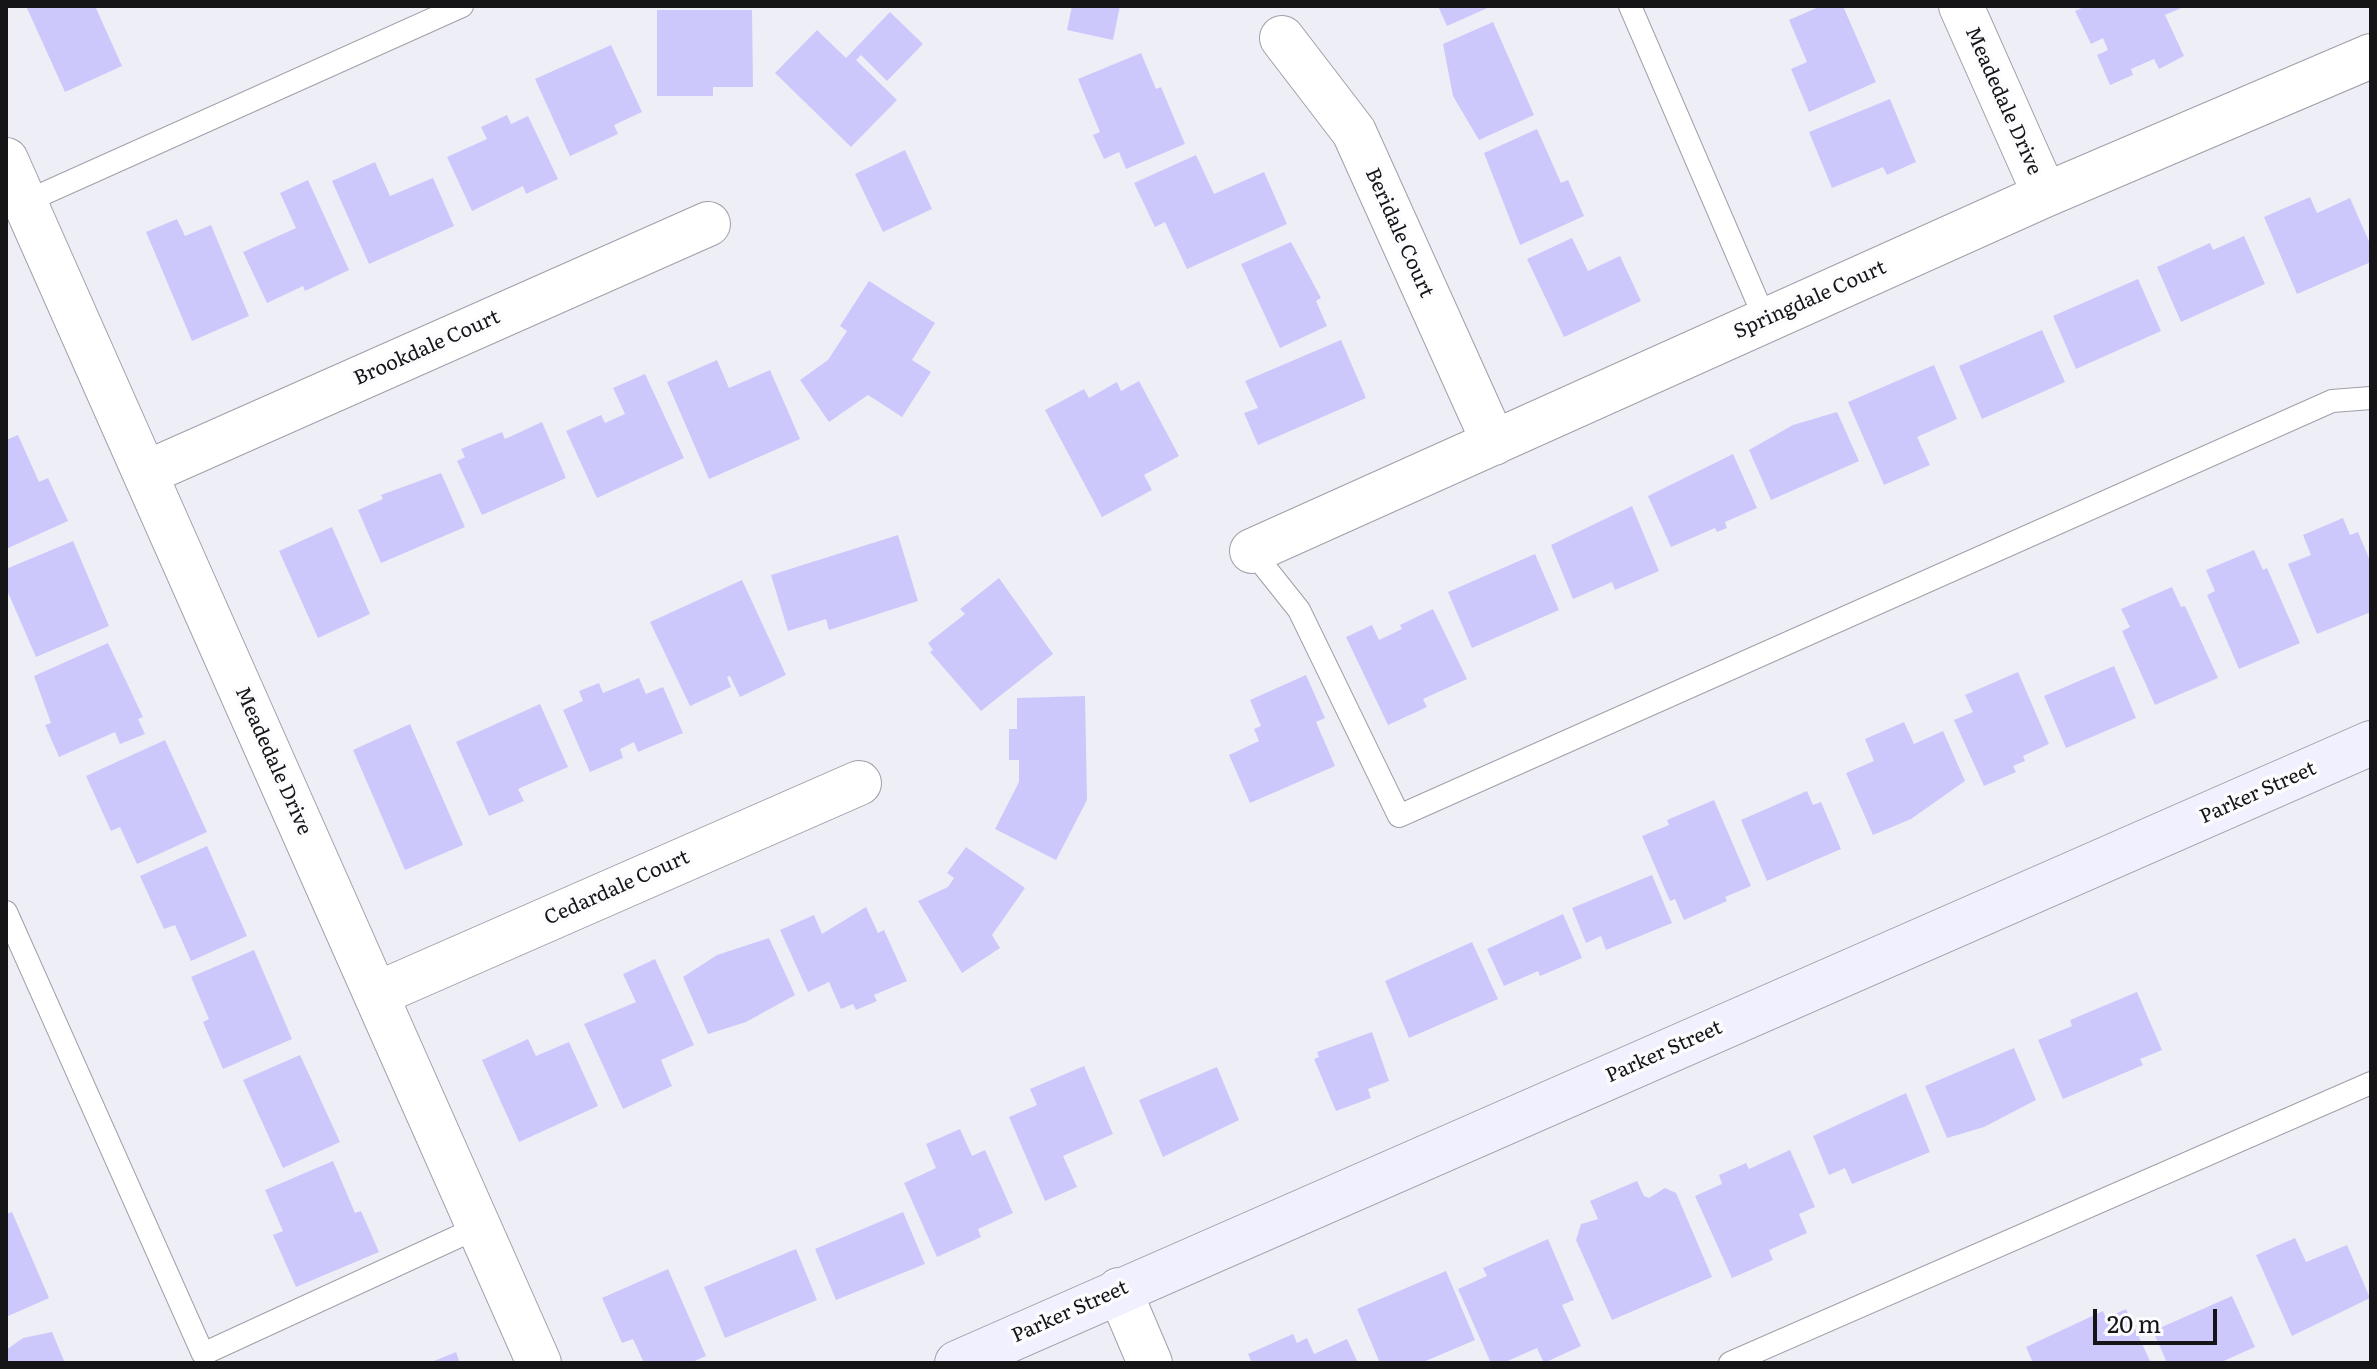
<!DOCTYPE html>
<style>
body{margin:0}
#map{position:relative;width:2377px;height:1369px;overflow:hidden;background:#eeeef7;font-family:Literata,serif}
canvas{display:block}
.frame{position:absolute;inset:0;border:8px solid #151518;pointer-events:none}
.scale{position:absolute;left:2093px;top:1309px;width:124px;height:36px;box-sizing:border-box;border:4px solid #151518;border-top:0;padding-left:10px;font-size:24px;line-height:28px;white-space:nowrap;color:#151518;-webkit-text-stroke:6px #fcfcfe;paint-order:stroke}
</style>
<div id="map">
<canvas width="2377" height="1369"></canvas>
<div class="frame"></div>
<div class="scale">20 m</div>
</div>
<script>
const context = document.querySelector('canvas').getContext('2d');
context.lineJoin = 'round';
function paint(path, color) { context.fillStyle = color; context.fill(path, 'evenodd'); }
const shape = rows => new Path2D(rows.map(r => 'M' + r).join(''));
function stroke(path, color, width, dash) { context.strokeStyle = color; context.lineWidth = width; context.lineCap = dash ? 'butt' : 'round'; context.setLineDash(dash || []); context.stroke(path); }
function label(font, color, halo, rows, align = 'center') {
  context.font = font + ' Literata,serif'; context.lineWidth = 7; context.setLineDash([]); context.textBaseline = 'middle'; context.strokeStyle = halo; context.fillStyle = color; for (const [text, x, y, turn = 0] of rows) {
    context.save(); context.translate(x, y); context.rotate((+turn || 0) * Math.PI / 180); context.textAlign = isNaN(turn) ? turn : align; if (halo) context.strokeText(text, 0, 0); context.fillText(text, 0, 0); context.restore();
  }
}
paint(shape([
 [26,6,95,6,122,66,65,92],
 [1072,6,1120,6,1113,40,1067,30],
 [1438,6,1492,6,1447,26],
 [1821,6,1843,6,1876,82,1809,112,1791,69,1807,62,1789,20],
 [2086,6,2186,6,2165,15,2184,56,2159,69,2154,59,2131,69,2133,75,2110,85,2097,55,2108,50,2103,38,2091,44,2075,11],
 [657,10,752,10,753,87,713,87,713,96,657,96],
 [890,12,923,44,887,81,861,55,856,60,897,100,851,147,775,73,817,30,846,58],
 [1493,22,1534,115,1479,140,1453,96,1443,44],
 [611,45,642,112,614,125,618,134,570,156,535,79],
 [1141,53,1156,89,1161,87,1185,144,1126,169,1119,152,1104,159,1093,135,1100,132,1078,79],
 [1890,99,1916,162,1887,175,1883,167,1832,188,1809,132],
 [507,115,511,124,528,116,558,179,526,194,523,186,472,211,447,157,487,139,481,127],
 [1537,129,1561,183,1568,180,1584,216,1520,245,1484,153],
 [905,150,932,209,883,232,855,174],
 [1196,155,1214,194,1264,172,1287,224,1187,269,1165,222,1155,227,1134,183],
 [375,162,390,196,433,178,454,226,369,264,332,181],
 [308,180,349,270,305,291,303,286,267,303,243,252,296,228,280,193],
 [2310,197,2317,213,2350,198,2371,246,2371,262,2297,294,2264,217],
 [177,219,185,236,211,225,249,316,192,341,146,232],
 [2244,236,2265,284,2181,322,2157,267,2210,243,2213,250],
 [1572,238,1588,271,1620,256,1641,301,1564,337,1527,259],
 [1291,242,1321,298,1316,301,1327,326,1280,348,1241,264],
 [2138,279,2161,331,2076,369,2053,316],
 [869,281,935,323,912,360,931,372,902,417,868,395,829,422,800,380,828,360,847,331,840,326],
 [2042,330,2065,382,1982,419,1959,366],
 [1341,340,1366,398,1258,445,1244,413,1258,408,1245,381],
 [717,360,729,388,770,370,800,439,709,479,667,382],
 [1934,365,1957,419,1917,437,1930,465,1884,485,1848,402],
 [645,374,684,458,597,498,566,431,601,415,605,423,625,414,613,388],
 [1139,381,1179,456,1144,475,1152,490,1102,517,1045,410,1084,389,1089,398,1117,382,1121,391],
 [1837,412,1859,461,1771,500,1749,450,1793,425],
 [542,422,566,478,482,515,457,461,465,457,461,449,502,432,505,439],
 [18,435,39,482,48,478,68,521,6,549,6,440],
 [1733,454,1757,508,1725,522,1727,528,1717,532,1715,528,1671,547,1648,496],
 [441,473,465,527,381,563,358,510,383,499,381,495],
 [1632,506,1659,571,1615,590,1612,582,1573,599,1551,545],
 [2343,518,2350,535,2358,532,2371,563,2371,612,2317,634,2288,564,2311,555,2303,535],
 [332,527,370,614,318,638,279,551],
 [898,535,918,601,829,630,826,619,788,631,771,575],
 [73,541,109,626,36,657,6,588,6,569],
 [2254,550,2263,570,2267,568,2300,643,2239,669,2207,595,2215,591,2206,570],
 [1535,554,1559,610,1472,648,1448,592],
 [999,578,1053,654,981,711,930,652,933,650,928,643,965,614,960,609],
 [742,580,786,675,740,697,730,676,727,677,731,687,690,706,650,622],
 [2172,587,2181,607,2185,606,2218,678,2155,705,2122,631,2130,627,2121,609],
 [1433,609,1467,679,1423,699,1427,707,1388,725,1346,637,1372,625,1379,640,1402,629,1400,625],
 [108,643,143,717,138,719,145,734,120,744,115,732,59,757,45,725,51,723,34,676],
 [2114,666,2136,718,2066,748,2044,696],
 [2018,672,2049,744,2023,756,2025,761,2013,766,2016,772,1984,786,1954,720,1973,712,1965,695],
 [1306,675,1325,718,1316,722,1335,766,1250,803,1229,755,1259,741,1254,729,1261,726,1250,700],
 [639,678,646,694,663,687,683,733,638,752,634,742,620,749,623,758,590,772,563,710,583,701,579,691,599,683,603,693],
 [1085,696,1087,800,1056,860,995,829,1019,782,1019,760,1009,760,1009,729,1017,729,1017,698],
 [540,704,568,767,518,789,524,801,489,816,456,742],
 [1904,722,1914,744,1943,731,1965,781,1911,819,1873,835,1846,773,1874,761,1865,739],
 [410,724,463,845,405,870,353,750],
 [165,740,207,832,137,864,120,827,111,831,86,776],
 [1807,791,1813,805,1821,802,1841,849,1767,881,1741,820],
 [1714,800,1751,886,1725,897,1727,901,1684,920,1675,899,1670,901,1642,836,1669,825,1667,820],
 [207,846,247,936,191,961,175,925,164,929,140,876],
 [966,847,1025,888,992,935,1000,948,962,973,918,901,948,887,954,878,947,873],
 [1652,875,1672,923,1606,950,1601,936,1586,943,1572,908],
 [866,907,878,933,884,930,907,981,874,995,877,1001,856,1010,853,1004,841,1009,829,982,808,992,780,930,814,915,822,934],
 [1563,914,1582,958,1540,976,1538,971,1504,986,1487,949],
 [769,938,795,995,746,1022,708,1034,683,977,717,955],
 [1472,942,1498,999,1409,1038,1385,981],
 [254,950,292,1039,223,1069,203,1022,209,1019,191,977],
 [655,959,694,1045,661,1060,672,1086,623,1109,584,1024,636,1002,623,974],
 [2137,992,2162,1050,2140,1059,2143,1065,2063,1099,2038,1040,2072,1026,2070,1020],
 [1372,1032,1389,1081,1368,1089,1371,1098,1336,1111,1314,1059,1319,1057,1317,1052],
 [528,1039,536,1056,569,1042,598,1106,519,1142,482,1060],
 [2014,1048,2036,1100,1984,1127,1947,1138,1925,1086],
 [300,1055,340,1142,283,1168,243,1080],
 [1084,1066,1113,1134,1063,1156,1077,1187,1045,1201,1009,1117,1037,1105,1030,1089],
 [1217,1067,1239,1120,1163,1157,1139,1100],
 [1906,1093,1930,1152,1852,1184,1845,1168,1829,1175,1813,1136],
 [960,1129,972,1156,985,1150,1013,1213,978,1229,981,1237,937,1257,904,1183,936,1168,926,1144],
 [1790,1150,1815,1207,1799,1214,1807,1233,1769,1250,1773,1260,1732,1278,1695,1196,1722,1184,1719,1175,1746,1163,1749,1169],
 [333,1161,355,1213,361,1211,379,1252,296,1287,273,1235,283,1231,265,1190],
 [1637,1181,1644,1196,1649,1198,1665,1188,1676,1193,1712,1277,1612,1320,1576,1240,1581,1224,1598,1219,1590,1201],
 [12,1212,49,1298,6,1317,6,1214],
 [903,1212,925,1264,836,1300,815,1249],
 [2295,1238,2306,1262,2347,1245,2370,1298,2292,1336,2256,1255],
 [1548,1239,1574,1300,1562,1305,1581,1346,1544,1363,1537,1348,1503,1363,1491,1363,1458,1289,1487,1276,1483,1268],
 [796,1249,817,1300,725,1338,704,1287],
 [668,1269,706,1356,690,1363,644,1363,633,1339,622,1343,602,1298],
 [1446,1271,1475,1340,1421,1363,1380,1363,1357,1309],
 [2232,1296,2255,1347,2219,1363,2167,1363,2153,1331],
 [2126,1309,2151,1363,2033,1363,2026,1347,2103,1311,2106,1318],
 [52,1332,65,1363,6,1363,6,1350,23,1338],
 [1293,1334,1297,1343,1307,1338,1314,1354,1347,1339,1358,1363,1252,1363,1248,1354],
 [456,1352,460,1363,429,1363]
]), '#cdc8fc');
const lane = shape([
 [1630,6,1765,319],
 [25,202,462,6],
 [1252,551,1299,610,1399,816,2332,401,2371,398],
 [6,912,203,1354,479,1227],
 [1730,1363,2371,1083]
]);
const street = shape([
 [1961,6,2045,195],
 [1282,38,1354,132,1494,443],
 [6,160,539,1363],
 [146,473,708,224],
 [1252,551,2045,195,2371,56],
 [377,994,859,783],
 [1119,1290,1150,1363]
]);
const secondary = shape([
 [957,1363,2371,743]
]);
stroke(lane, '#a09fa8', 24);
stroke(street, '#a09fa8', 46);
stroke(secondary, '#a09fa8', 46);
stroke(lane, '#fff', 22);
stroke(street, '#fff', 44);
stroke(secondary, '#f1f0fe', 44);
label('20px', '#151518', '#fcfcfe', [
 ["Meadedale Drive",2003,101,66],
 ["Beridale Court",1399,233,66],
 ["Springdale Court",1810,300,-24],
 ["Brookdale Court",427,348,-24],
 ["Meadedale Drive",273,761,66],
 ["Parker Street",2258,793,-24],
 ["Cedardale Court",617,888,-24],
 ["Parker Street",1664,1052,-24],
 ["Parker Street",1070,1312,-24]
]);
</script>
